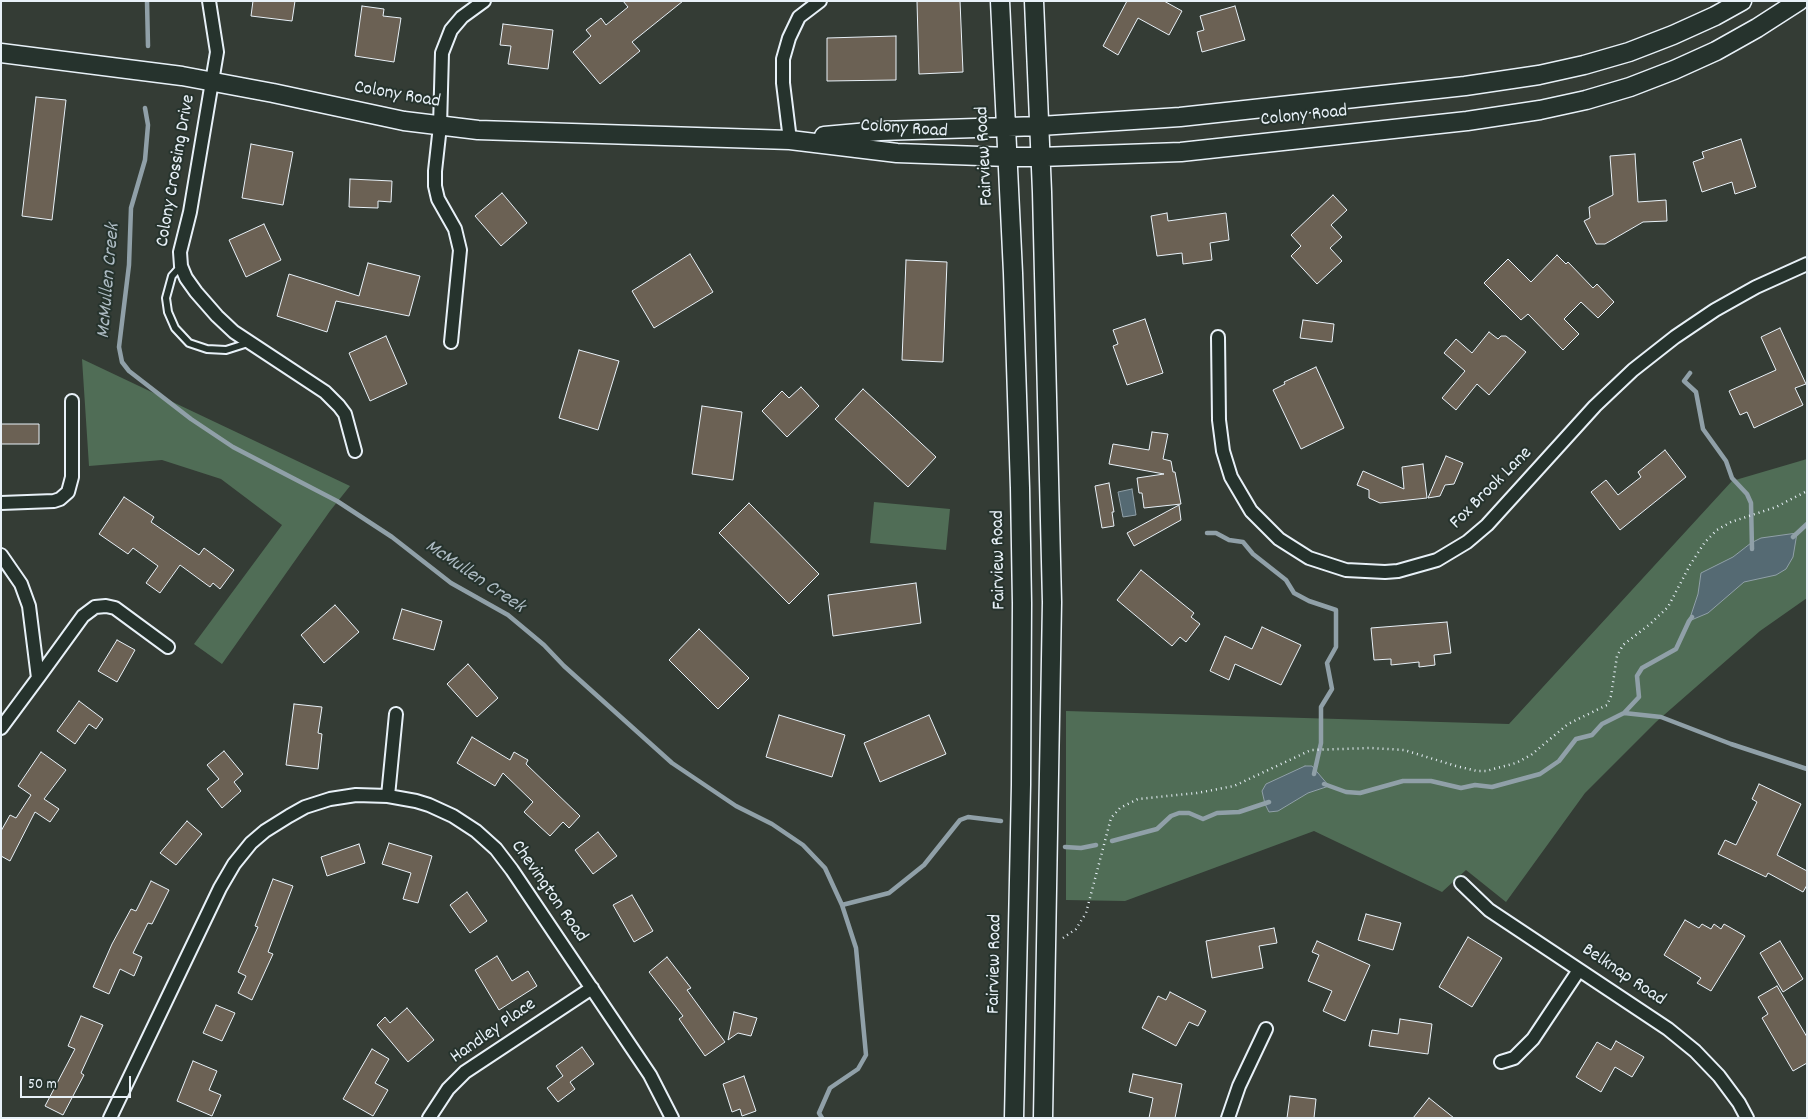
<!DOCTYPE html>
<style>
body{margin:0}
#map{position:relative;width:1808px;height:1119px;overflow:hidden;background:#343c35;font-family:Dekko,sans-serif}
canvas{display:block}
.frame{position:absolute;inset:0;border:2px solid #e8f1f8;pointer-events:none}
.scale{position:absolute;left:20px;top:1076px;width:111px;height:22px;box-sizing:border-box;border:2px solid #e8f1f8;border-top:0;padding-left:6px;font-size:15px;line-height:18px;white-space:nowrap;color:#e8f1f8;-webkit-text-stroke:4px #26332d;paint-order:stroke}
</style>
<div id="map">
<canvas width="1808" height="1119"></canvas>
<div class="frame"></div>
<div class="scale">50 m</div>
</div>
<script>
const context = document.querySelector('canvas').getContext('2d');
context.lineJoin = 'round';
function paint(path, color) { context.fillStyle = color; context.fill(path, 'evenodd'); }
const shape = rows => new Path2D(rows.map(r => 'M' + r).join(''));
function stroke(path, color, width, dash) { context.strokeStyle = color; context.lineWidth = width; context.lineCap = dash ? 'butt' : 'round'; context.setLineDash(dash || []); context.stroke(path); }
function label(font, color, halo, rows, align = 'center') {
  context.font = font + ' Dekko,sans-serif'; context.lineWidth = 4; context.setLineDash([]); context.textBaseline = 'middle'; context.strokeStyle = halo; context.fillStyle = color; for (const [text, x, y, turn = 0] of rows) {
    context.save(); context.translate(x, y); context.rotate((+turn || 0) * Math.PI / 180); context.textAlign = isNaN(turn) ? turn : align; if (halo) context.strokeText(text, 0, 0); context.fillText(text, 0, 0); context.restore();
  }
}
paint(shape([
 [82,359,350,486,330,511,222,664,194,644,282,525,221,479,162,460,89,466],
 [1807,459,1807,598,1760,631,1656,722,1585,793,1506,902,1466,870,1442,892,1314,831,1125,901,1066,900,1066,711,1509,724,1732,481],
 [874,502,950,509,946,550,870,543]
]), '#506d56');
const water = shape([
 [1132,489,1136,515,1123,517,1118,492,1132,489],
 [1797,533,1793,557,1786,569,1776,575,1744,582,1708,613,1689,621,1698,594,1701,573,1733,557,1751,543,1761,538,1797,533],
 [1305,766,1312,766,1329,786,1308,793,1278,811,1269,812,1265,804,1262,791,1266,784,1305,766]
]);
paint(water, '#556a73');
stroke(water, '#90a0a8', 1);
stroke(shape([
 [147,1,148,46],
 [145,108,148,125,145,160,131,208,129,265,119,347,122,362,129,371,191,419,233,447,337,501,392,537,451,583,508,615,544,645,564,666,672,763,736,806,772,824,803,845,825,868,842,905,856,948,866,1055,858,1069,830,1088,819,1113,822,1118],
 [1690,373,1684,381,1696,392,1703,429,1726,461,1732,478,1747,494,1751,503,1752,549],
 [1207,533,1216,533,1229,540,1243,542,1253,554,1286,580,1294,593,1309,601,1336,610,1336,647,1327,663,1332,689,1321,707,1321,743,1314,774],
 [1793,537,1807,524],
 [1624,713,1661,717,1731,744,1807,769],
 [1324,784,1346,792,1360,793,1403,781,1431,781,1461,788,1475,785,1492,787,1540,774,1559,761,1576,739,1592,735,1602,724,1624,713,1639,697,1637,676,1642,668,1676,649,1689,621,1692,617],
 [1112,841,1157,829,1171,816,1179,813,1189,813,1203,819,1217,813,1239,812,1269,802],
 [1065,847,1081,848,1096,845],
 [842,905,889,893,924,865,960,820,968,817,1001,821]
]), '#90a0a8', 4.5);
const building = shape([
 [253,1,295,1,292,21,251,16,253,1],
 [623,1,683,1,632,42,640,51,600,84,573,52,591,36,586,30,601,18,606,25,628,7,623,1],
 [917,1,960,1,963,72,919,74,917,1],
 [1127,1,1164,1,1182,11,1169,35,1138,18,1118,55,1103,46,1127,1],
 [362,6,384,9,383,16,401,18,394,62,355,56,362,6],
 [1235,6,1245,40,1202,52,1197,32,1204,30,1200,16,1235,6],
 [503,24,553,30,548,69,508,64,511,46,500,45,503,24],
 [896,36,896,80,827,81,827,38,896,36],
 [36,97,66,100,52,220,22,216,36,97],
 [1741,139,1756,187,1735,194,1732,182,1702,192,1693,162,1704,158,1702,152,1741,139],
 [251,144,293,152,283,205,242,198,251,144],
 [1635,154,1638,202,1666,200,1667,221,1643,222,1605,244,1596,244,1584,221,1590,218,1589,207,1613,195,1610,156,1635,154],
 [350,179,392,181,391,202,378,201,378,208,349,207,350,179],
 [502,193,527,223,501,246,475,216,502,193],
 [1333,195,1347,210,1331,225,1342,237,1330,248,1342,261,1317,284,1291,256,1301,246,1291,235,1333,195],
 [1167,213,1168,221,1226,213,1229,240,1210,243,1212,260,1183,264,1182,253,1157,256,1151,216,1167,213],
 [264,224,281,260,246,277,229,240,264,224],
 [690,254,713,292,654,328,632,291,690,254],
 [1557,255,1566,264,1568,262,1593,288,1597,284,1614,302,1598,318,1581,302,1564,319,1579,334,1563,350,1528,314,1521,320,1484,283,1508,259,1531,282,1557,255],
 [906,260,947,262,943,362,902,360,906,260],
 [368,263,420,276,409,316,336,301,327,332,277,316,289,274,359,296,368,263],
 [1145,319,1163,373,1127,385,1113,346,1118,344,1113,330,1145,319],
 [1303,320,1334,324,1332,342,1300,338,1303,320],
 [1780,328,1806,384,1795,388,1803,405,1754,428,1747,412,1740,415,1729,391,1776,370,1761,337,1780,328],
 [1489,332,1498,339,1501,336,1506,336,1526,352,1489,395,1477,384,1456,410,1442,398,1465,371,1444,353,1456,339,1472,353,1489,332],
 [386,336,407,384,370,401,349,353,386,336],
 [579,350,619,361,598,430,559,418,579,350],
 [1316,367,1344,428,1301,449,1273,390,1285,384,1284,382,1316,367],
 [801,387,819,406,787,437,762,411,782,391,789,398,801,387],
 [863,389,936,457,908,487,835,419,863,389],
 [702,406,742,412,733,480,692,474,702,406],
 [1,424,39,424,39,444,1,444,1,424],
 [1152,432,1168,434,1163,459,1171,461,1173,472,1175,472,1181,504,1144,508,1142,493,1139,493,1137,478,1164,474,1109,464,1113,444,1149,450,1152,432],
 [1665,450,1686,477,1620,530,1591,492,1606,480,1618,495,1641,477,1638,472,1665,450],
 [1446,456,1463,463,1454,484,1445,485,1440,496,1428,498,1446,456],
 [1423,464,1427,498,1380,503,1369,498,1369,490,1357,485,1363,471,1404,489,1402,467,1423,464],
 [1109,483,1114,512,1112,512,1114,526,1102,528,1095,486,1109,483],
 [124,497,154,517,151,522,199,555,204,548,234,570,220,589,213,583,210,587,180,565,160,593,146,583,158,566,133,548,128,554,99,534,124,497],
 [749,503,819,574,789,604,719,533,749,503],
 [1179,505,1181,520,1134,546,1127,533,1179,505],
 [1141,570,1194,613,1191,617,1200,624,1186,642,1180,637,1172,646,1117,600,1141,570],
 [916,583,921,623,833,636,828,595,916,583],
 [335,605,359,632,324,663,301,635,335,605],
 [402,609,442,621,434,650,393,639,402,609],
 [1447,622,1451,653,1434,655,1435,665,1419,667,1419,662,1391,665,1391,659,1374,660,1371,628,1447,622],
 [1262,627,1301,645,1281,685,1235,664,1229,680,1210,671,1225,636,1252,649,1262,627],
 [699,629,749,678,718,709,669,660,699,629],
 [117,640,135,650,117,682,98,671,117,640],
 [468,664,498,698,477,717,447,684,468,664],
 [79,701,103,719,96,729,89,724,75,744,57,731,79,701],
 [294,704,322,707,318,733,322,734,318,769,286,765,294,704],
 [779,715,845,735,832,777,766,757,779,715],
 [929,715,946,754,880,782,864,743,929,715],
 [472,737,510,760,514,752,528,760,526,764,580,816,569,828,563,822,550,836,524,812,533,802,503,773,495,786,457,763,472,737],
 [224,751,243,774,234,782,241,791,222,808,207,789,219,779,207,765,224,751],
 [41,752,66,770,44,799,59,809,50,822,35,812,10,861,1,856,1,831,10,815,16,818,31,795,18,786,41,752],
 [1759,784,1801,804,1777,855,1807,871,1807,885,1803,892,1768,873,1766,877,1718,854,1725,840,1736,845,1757,802,1752,799,1759,784],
 [187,821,202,834,176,865,160,853,187,821],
 [598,832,617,856,593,874,575,850,598,832],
 [389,843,432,856,418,903,403,899,411,873,382,864,389,843],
 [359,844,365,863,327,876,321,857,359,844],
 [273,879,293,886,268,952,273,954,252,1000,238,993,246,976,238,972,258,927,255,926,273,879],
 [151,881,169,890,152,924,148,923,133,953,142,957,134,976,120,969,109,994,93,987,112,944,131,909,136,911,151,881],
 [467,892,487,921,470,933,450,905,467,892],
 [632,895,653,931,634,942,613,905,632,895],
 [1366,914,1401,923,1393,950,1358,940,1366,914],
 [1685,920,1699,928,1702,924,1711,929,1714,924,1721,929,1724,924,1745,936,1711,991,1697,983,1701,978,1664,955,1685,920],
 [1274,928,1277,943,1259,946,1263,968,1212,978,1206,941,1274,928],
 [1468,937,1502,958,1472,1007,1439,987,1468,937],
 [1317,941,1370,965,1345,1021,1323,1011,1332,991,1308,981,1319,955,1312,952,1317,941],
 [1780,941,1803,979,1783,992,1760,953,1780,941],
 [497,956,512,981,528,971,537,986,499,1010,475,970,497,956],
 [667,957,691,988,687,990,725,1042,705,1056,679,1019,683,1016,649,972,667,957],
 [1777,986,1807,1037,1807,1063,1793,1071,1762,1018,1768,1014,1758,997,1777,986],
 [1170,992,1206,1011,1198,1026,1189,1022,1176,1046,1142,1028,1158,996,1166,1000,1170,992],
 [216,1005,235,1013,222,1041,203,1033,216,1005],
 [407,1008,434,1040,408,1062,377,1025,385,1017,390,1023,407,1008],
 [734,1012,757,1018,751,1036,738,1033,728,1040,734,1012],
 [81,1016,103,1025,81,1073,84,1075,63,1115,45,1106,75,1049,68,1046,81,1016],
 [1400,1019,1432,1024,1428,1054,1369,1046,1372,1030,1398,1034,1400,1019],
 [1616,1041,1644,1057,1632,1077,1615,1067,1601,1092,1576,1077,1597,1042,1611,1050,1616,1041],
 [582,1047,594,1064,570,1082,575,1089,558,1102,547,1088,563,1076,556,1066,582,1047],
 [372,1049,389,1059,375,1083,388,1090,373,1116,343,1099,372,1049],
 [193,1061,217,1071,209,1090,221,1095,212,1116,177,1101,193,1061],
 [1133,1074,1182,1084,1175,1118,1149,1118,1153,1098,1129,1092,1133,1074],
 [744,1076,756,1111,742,1116,740,1109,732,1112,723,1084,744,1076],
 [1290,1096,1316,1099,1314,1118,1287,1118,1290,1096],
 [1429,1098,1454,1118,1413,1118,1429,1098]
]);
paint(building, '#6b6154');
stroke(building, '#e8f1f8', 1);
const lane = shape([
 [181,266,172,276,166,298,168,312,175,328,189,343,207,349,226,350,248,343]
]);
const street = shape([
 [209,1,217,52,190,212,180,252,181,266,186,278,196,292,217,316,234,332,325,392,339,406,345,414,355,451],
 [790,140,783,83,783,59,789,38,799,17,820,1],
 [1218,337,1219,420,1223,451,1231,477,1251,511,1279,539,1309,558,1346,570,1385,572,1398,571,1437,560,1467,542,1487,525,1595,406,1633,370,1675,337,1715,310,1756,287,1807,264],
 [451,342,460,250,455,229,438,199,435,186,435,171,440,126,442,53,451,30,462,17,484,1],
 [1,503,54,501,60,499,68,492,72,477,72,401],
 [1,555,21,584,29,606,38,678,1,728],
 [38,678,83,616,95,607,106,606,115,608,168,647],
 [388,796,396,714],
 [1461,883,1489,910,1668,1029,1695,1051,1719,1076,1739,1103,1747,1118],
 [1501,1062,1514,1058,1533,1039,1579,970],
 [110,1118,220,888,234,864,251,843,265,831,289,816,305,807,330,799,356,795,388,796,416,801,429,805,453,816,476,831,496,849,512,870,650,1075,672,1118],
 [429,1118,448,1089,465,1072,592,988],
 [1228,1118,1239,1086,1266,1029]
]);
const secondary = shape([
 [1000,1,1013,273,1020,488,1022,603,1021,785,1014,1118],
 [1034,1,1042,192,1052,602,1043,1118],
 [1,53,182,76,273,93,404,121,478,130,790,140,897,153,1008,157,1040,157,1181,152,1467,121,1540,110,1586,100,1630,87,1674,70,1716,51,1757,28,1799,1],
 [824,136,880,131,1040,126,1180,117,1465,86,1539,75,1584,65,1629,52,1673,35,1715,16,1742,1]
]);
stroke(lane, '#e8f1f8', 10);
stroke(street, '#e8f1f8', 16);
stroke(secondary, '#e8f1f8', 21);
stroke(shape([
 [1063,938,1076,929,1086,913,1111,818,1120,808,1138,799,1197,793,1234,786,1311,750,1371,748,1404,750,1456,766,1477,771,1486,771,1516,763,1531,755,1568,724,1607,705,1611,696,1617,656,1623,645,1650,624,1668,607,1690,565,1705,542,1717,530,1731,522,1776,507,1807,491]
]), '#e8f1f8', 2.5, [1, 4]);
stroke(lane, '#26332d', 6);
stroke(street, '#26332d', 12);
stroke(secondary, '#26332d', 18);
label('19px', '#e8f1f8', '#26332d', [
 ["Colony Road",397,96,10],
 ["Colony Road",1304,117,-6],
 ["Colony Road",904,130,4],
 ["Fairview Road",986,156,-93],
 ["Colony Crossing Drive",177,171,-80],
 ["Fox Brook Lane",1492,489,-45],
 ["Fairview Road",1000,560,-91],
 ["Chevington Road",548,892,55],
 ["Fairview Road",996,964,-89],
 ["Belknap Road",1623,976,34],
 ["Handley Place",494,1032,-35]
]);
label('italic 20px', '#adbbc3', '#26332d', [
 ["McMullen Creek",110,281,-85],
 ["McMullen Creek",474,578,34]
]);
</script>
